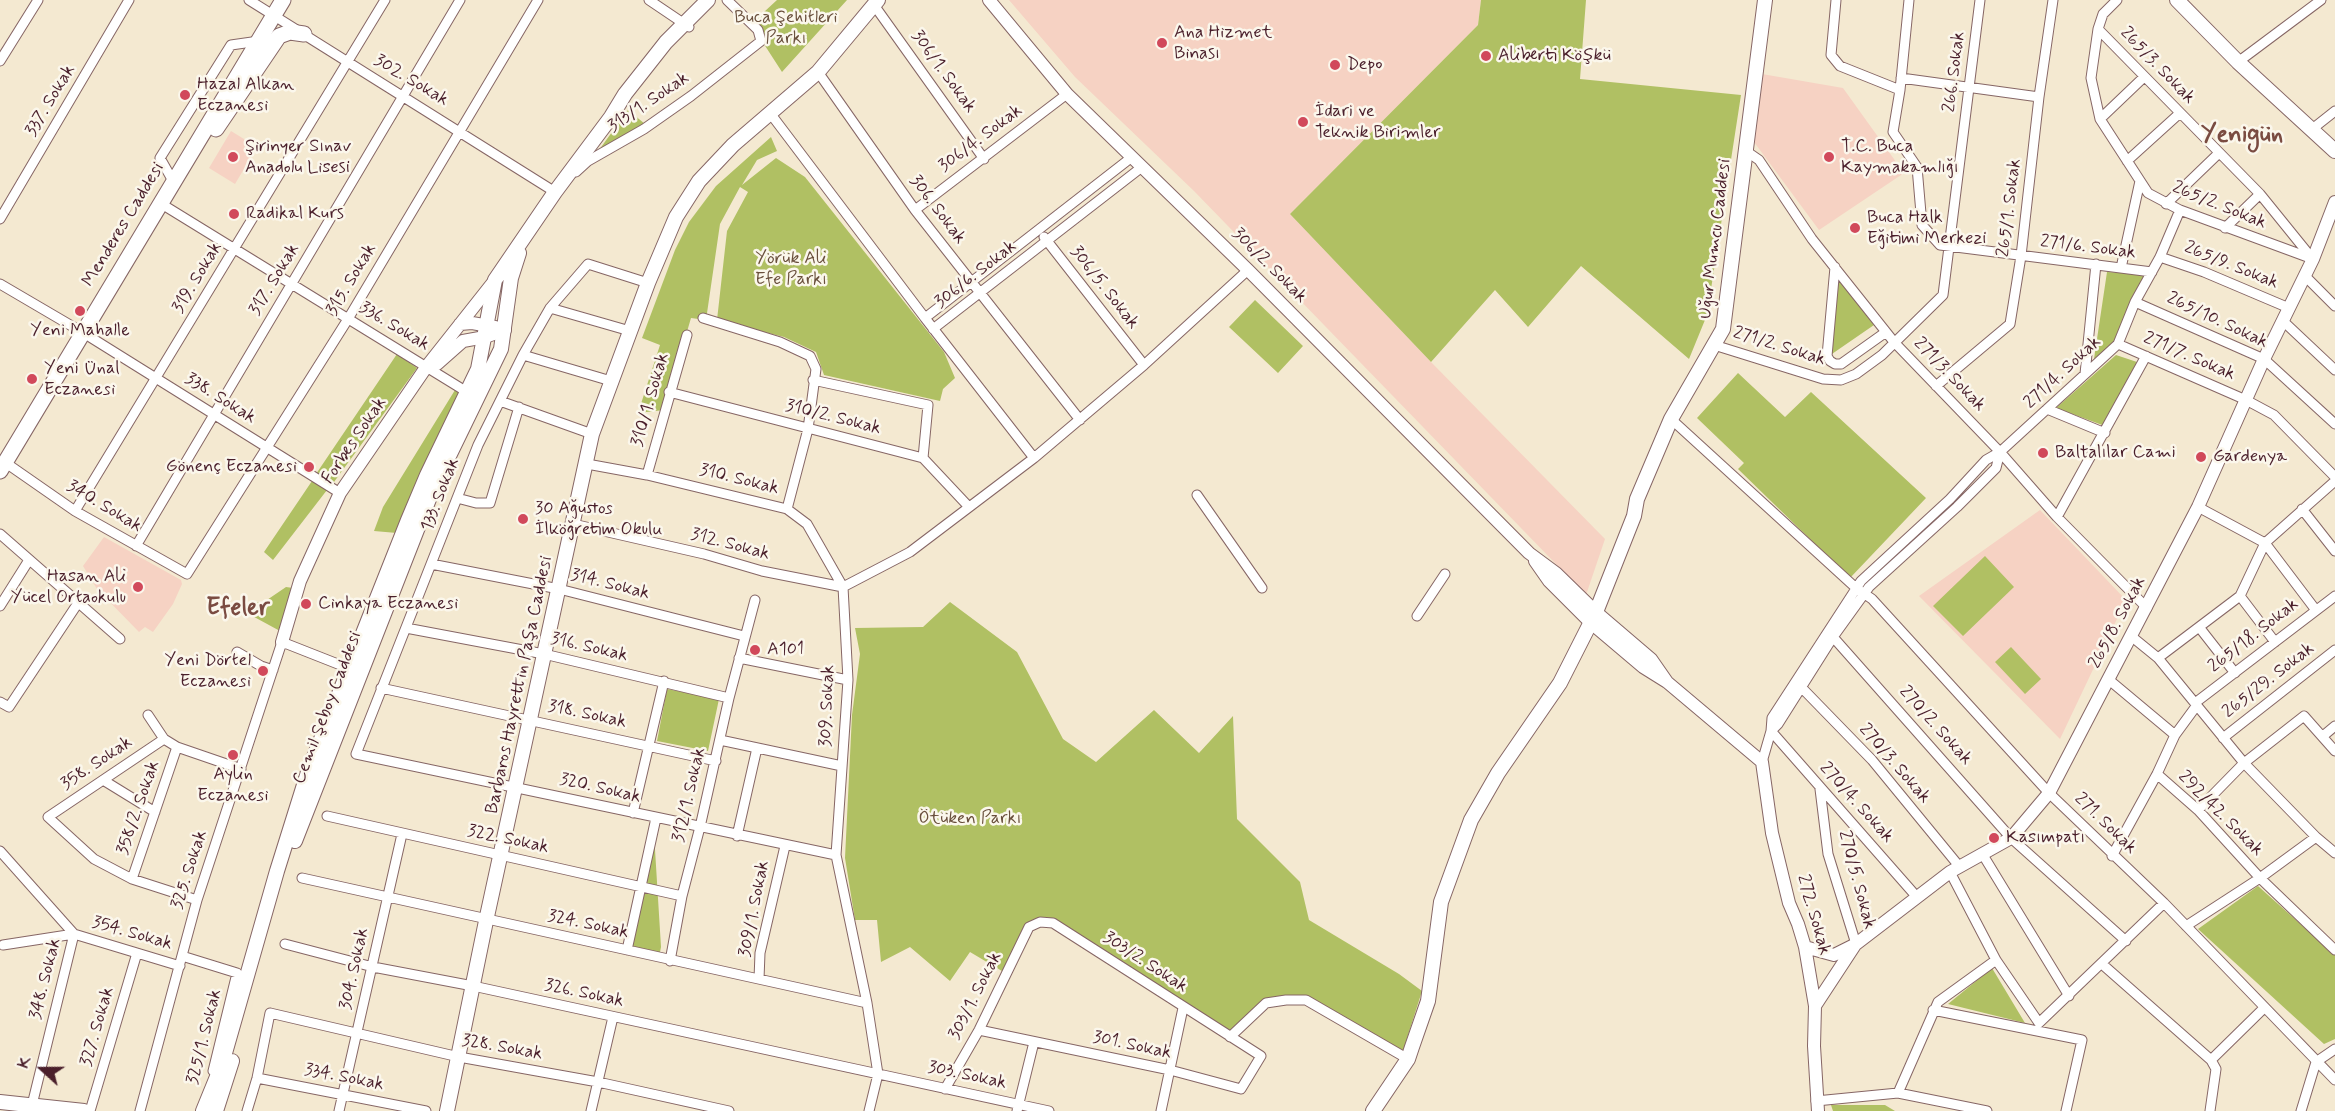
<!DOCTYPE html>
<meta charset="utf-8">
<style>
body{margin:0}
#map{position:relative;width:2335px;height:1111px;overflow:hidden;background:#f4e9d1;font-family:Mynerve,sans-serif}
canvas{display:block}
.north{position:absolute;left:12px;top:1039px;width:60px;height:60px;-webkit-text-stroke:4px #fbf7ec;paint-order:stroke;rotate:291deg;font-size:16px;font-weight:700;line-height:24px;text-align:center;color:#4a1f2b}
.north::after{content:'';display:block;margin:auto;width:21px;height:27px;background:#4a1f2b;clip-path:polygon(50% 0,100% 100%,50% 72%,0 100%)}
</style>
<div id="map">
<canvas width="2335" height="1111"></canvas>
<div class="north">K</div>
</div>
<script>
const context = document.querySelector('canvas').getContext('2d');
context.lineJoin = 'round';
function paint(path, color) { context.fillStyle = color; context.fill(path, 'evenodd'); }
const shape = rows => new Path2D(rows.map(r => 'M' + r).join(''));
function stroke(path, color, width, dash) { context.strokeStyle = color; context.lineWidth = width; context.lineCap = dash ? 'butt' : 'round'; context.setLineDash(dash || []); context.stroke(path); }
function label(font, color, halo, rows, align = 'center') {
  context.font = font + ' Mynerve,sans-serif'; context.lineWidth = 5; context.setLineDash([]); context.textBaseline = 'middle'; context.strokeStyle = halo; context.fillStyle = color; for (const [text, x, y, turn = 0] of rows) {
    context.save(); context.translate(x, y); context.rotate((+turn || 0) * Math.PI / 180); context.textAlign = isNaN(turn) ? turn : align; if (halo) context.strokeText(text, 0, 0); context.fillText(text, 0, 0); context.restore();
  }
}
paint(shape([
 [1009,0,1481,0,1478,25,1290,214,1431,362,1605,539,1586,595,1194,191,1075,77],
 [1762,74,1843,88,1904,173,1819,230,1754,142],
 [231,131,257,147,235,184,209,168],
 [2040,510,2126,600,2060,739,1919,596],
 [104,537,181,580,182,584,173,604,153,632,145,627,139,632,97,589,83,566]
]), '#f6d2c3');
paint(shape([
 [777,0,847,0,782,72,751,24],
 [1481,0,1586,0,1580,79,1741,95,1707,315,1689,359,1581,266,1528,327,1495,290,1431,362,1290,214,1478,25],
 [628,110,645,124,599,150],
 [771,137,777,151,757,160,742,185,776,158,805,177,944,352,955,378,943,389,940,401,824,375,816,352,784,337,717,320,727,231,748,192,740,187,720,224,706,320,691,318,664,410,638,413,660,345,642,338,675,250,689,222,716,186],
 [2107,272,2145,274,2115,342,2094,359],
 [1837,274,1874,325,1829,356],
 [1255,300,1303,346,1278,373,1229,327],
 [397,354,417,368,334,482,316,474],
 [2116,355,2137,362,2105,426,2056,408],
 [1738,373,1785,417,1811,392,1926,498,1850,578,1738,469,1744,463,1697,418],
 [455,390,460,394,397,533,374,531,383,507],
 [312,481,327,490,273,560,264,552],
 [1985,556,2014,587,1963,636,1933,606],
 [286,587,293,588,280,631,245,612,254,602,264,602],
 [950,602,1017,652,1063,739,1096,762,1154,710,1199,753,1233,716,1237,819,1300,882,1309,920,1399,974,1422,991,1403,1051,1306,1000,1266,1003,1230,1037,1053,923,1029,927,1007,974,970,952,950,981,910,947,881,962,877,920,855,920,845,858,852,715,860,654,855,628,923,627],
 [2011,647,2041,679,2025,694,1995,662],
 [667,689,719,699,708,751,657,741],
 [653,817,661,947,659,957,629,950],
 [2258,886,2335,955,2335,1039,2324,1044,2198,929],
 [1992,968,2025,1023,1948,1004],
 [1831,1105,1885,1105,1895,1111,1833,1111]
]), '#b0c063');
const minor = shape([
 [249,0,555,192,559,188],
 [649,0,689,27],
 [1836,0,1831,55,1840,66,1900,90],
 [1909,0,1900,90,1893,132,1917,167,1922,225,1940,245,2152,272],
 [2117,0,2103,14,2098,29,2260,194,2311,257],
 [874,5,984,159],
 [2098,29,2091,78,2100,119,2148,193,2180,210,2313,259],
 [0,61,38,0],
 [2238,62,2321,0],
 [818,72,915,210,1080,420],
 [1901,78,2039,97],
 [770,113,925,318],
 [2100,119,2144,77],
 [2311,130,2335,111],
 [1746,151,1759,160,1812,239,1894,342,2000,452,2057,517,2147,608],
 [2127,161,2180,113],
 [576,172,588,161,644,129,691,96,761,41,758,30,727,0],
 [173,181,160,158,231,45,259,41],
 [160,203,467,392],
 [2166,204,2219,153],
 [915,210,1067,94],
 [0,219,129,0],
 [2225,228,2260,194],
 [1044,237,1144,365],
 [2160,257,2204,272,2289,308],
 [1835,267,1827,356,1830,361,1835,364,1841,364,1886,332],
 [2121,268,2140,181],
 [2305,276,2335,306],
 [648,283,588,264,550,308,523,355,478,445,356,754,836,855],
 [0,284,82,332,340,493],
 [2135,302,2264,359,2335,424],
 [550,308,630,331],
 [703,318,780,342,810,356,816,369,808,429,787,509],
 [2283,321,2335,370],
 [933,329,1142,167],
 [2118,344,2246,400,2274,415,2335,477],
 [1714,345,1823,379,1841,380,1856,374,1882,355,1943,295,1980,0],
 [523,355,611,381],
 [2085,374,2096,264],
 [813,380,928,405,923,458],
 [1936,386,2010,324,2021,256,2039,97,2053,0],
 [669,392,923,458,969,507],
 [500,401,592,434],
 [2047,409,2105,433],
 [1671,419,1856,588,1872,599,2049,793,2164,903,2335,1080],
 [1034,458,925,318,1132,157],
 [6,463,75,511,187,574,348,319,538,0],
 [587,464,647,475,787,509,807,524,843,587,848,680,836,855,867,1003,878,1074,869,1111],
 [647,475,687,335],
 [1197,495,1262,588],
 [457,498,476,503,490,503,519,407],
 [2198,507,2265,543,2315,609],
 [2302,509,2335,551],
 [75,511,385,0],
 [2057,517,2146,356],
 [573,524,704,554,762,571,843,587],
 [0,534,120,639],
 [136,546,460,0],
 [431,564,559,589,744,636],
 [843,587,910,552,1034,458,1144,365,1248,270],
 [2240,596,2275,642],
 [0,606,29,560],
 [1417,616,1445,574],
 [2199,627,2235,673],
 [406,628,544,654,729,698],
 [2131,636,2158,658,2244,763,2316,837],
 [1833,637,2011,838,2126,941],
 [237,652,261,666,273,670],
 [739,658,848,680],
 [2158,658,2240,596,2265,543,2335,481],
 [2108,679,2175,735],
 [1801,687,1872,760,1959,866],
 [381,688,716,761],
 [0,702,9,707,78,603],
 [2195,703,2335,596],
 [148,715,164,739,177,747,241,769],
 [1771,731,1778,724,1833,637,1869,587,1957,507,1996,468,2000,452],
 [1771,731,1916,896],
 [2323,736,2335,726],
 [2223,738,2335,650],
 [164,739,48,817,94,859,132,879,197,900],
 [720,740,842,766],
 [1762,762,1771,731,1772,718,1861,581,1950,499,1986,460,2000,452,2118,344,2135,302,2160,257,2180,210],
 [2157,774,2198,810,2260,878,2335,950],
 [103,780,155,812],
 [1820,789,1828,854,1856,944],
 [2198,810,2244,763,2304,716,2335,751],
 [633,813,664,681],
 [327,816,682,896],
 [737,836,757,748],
 [0,851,74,934],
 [1983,855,2069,996],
 [2112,856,2157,774,2175,735,2197,705],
 [1950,872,1996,960],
 [302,878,867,1003],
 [132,879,177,747],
 [2186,926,2260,878,2316,837,2335,853],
 [285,944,373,967,473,986,1049,1111],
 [3,945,74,934,180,966],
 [627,950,656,818],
 [182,956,237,973,213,1071],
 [670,961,682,896,700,827,729,698,755,600],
 [2102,964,2211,1060,2216,1069,2210,1111],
 [759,979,760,953,785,846],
 [1933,1010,2082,1040,2066,1111],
 [1230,1037,1266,1003,1286,1000,1306,1000,1408,1059],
 [2211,1060,2264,1008],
 [257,1078,426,1111],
 [945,1089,979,1030,1029,927,1040,922,1053,923,1261,1056,1241,1089,1170,1070,979,1030],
 [1898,1093,1938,1002,1996,960,2039,1023,2164,903],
 [1816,1101,1898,1093,1987,1111],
 [31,1109,74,934],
 [90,1111,137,953],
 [140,1111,197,900,282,642,348,668],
 [247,1111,257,1078,270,1013,459,1057,598,1082,729,1111],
 [339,1111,402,834],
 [591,1111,613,1017],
 [1017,1111,1034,1042],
 [1161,1111,1183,1008],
 [2301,1111,2316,1062,2335,1049]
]);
const tertiary = shape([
 [989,0,1067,94,1248,270,1529,553,1556,573,1596,612,1651,659,1667,682],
 [460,324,472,323,495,327],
 [437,364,463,341,485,337,505,330],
 [1535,561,1549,581,1591,623,1643,667,1667,682,1762,762,1772,833,1789,903,1798,924,1805,947,1815,1006,1814,1046,1818,1111],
 [282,642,300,581,340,493,427,366,495,280],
 [1805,947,1834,955,1856,944,1950,872,2011,838,2049,793,2198,507,2264,359,2313,259,2335,202],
 [1815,1006,1855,945]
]);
const secondary = shape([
 [2177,0,2238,62,2335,151],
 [295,841,433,489,501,349,511,278,519,253],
 [0,1102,84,1111],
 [203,1111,221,1067,277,871,308,772,408,520,427,475,478,369,495,280,555,192,611,117,625,94,666,42,708,0],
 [216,1111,232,1061],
 [447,1111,486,921,592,434,648,283,676,217,699,181,733,145,818,72,878,0],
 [1373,1111,1408,1059,1412,1047,1428,1001,1441,902,1471,820,1498,773,1560,683,1596,612,1634,516,1637,499,1671,419,1723,329,1765,0]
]);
const primary = shape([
 [216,129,279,36,290,32,304,34],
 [0,471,283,0]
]);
stroke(minor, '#866665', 11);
stroke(tertiary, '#866665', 14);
stroke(secondary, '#866665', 16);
stroke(primary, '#866665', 17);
stroke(minor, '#fff', 9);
stroke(tertiary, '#fff', 12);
stroke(secondary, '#fff', 14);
stroke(primary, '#fff', 15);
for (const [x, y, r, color] of [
 [1162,43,6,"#d1495b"],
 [1486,56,6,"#d1495b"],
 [1335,65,6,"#d1495b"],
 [185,95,6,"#d1495b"],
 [1303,122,6,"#d1495b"],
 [233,157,6,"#d1495b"],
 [1829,157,6,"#d1495b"],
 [234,214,6,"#d1495b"],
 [1855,228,6,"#d1495b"],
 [80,311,6,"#d1495b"],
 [32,379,6,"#d1495b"],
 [2043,453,6,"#d1495b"],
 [2201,457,6,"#d1495b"],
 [309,467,6,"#d1495b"],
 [523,519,6,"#d1495b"],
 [138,587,6,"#d1495b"],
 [306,604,6,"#d1495b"],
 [755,650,6,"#d1495b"],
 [263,671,6,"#d1495b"],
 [233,755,6,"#d1495b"],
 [1994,838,6,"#d1495b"]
]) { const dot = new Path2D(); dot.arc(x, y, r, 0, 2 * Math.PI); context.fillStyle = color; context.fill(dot); stroke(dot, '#fbf7ec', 2); }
label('18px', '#694f3c', '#fbf7ec', [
 ["Buca Şehitleri",786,18],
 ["Parkı",786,39],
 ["Yörük Ali",791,259],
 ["Efe Parkı",791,280],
 ["Ötüken Parkı",970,819]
]);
label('18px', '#4a1f2b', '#fbf7ec', [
 ["Ana Hizmet",1174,33],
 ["Binası",1174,54],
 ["Aliberti Köşkü",1498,56],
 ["Depo",1347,65],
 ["Hazal Alkan",197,85],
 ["Eczanesi",197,106],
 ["İdari ve",1315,112],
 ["Teknik Birimler",1315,133],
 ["Şirinyer Sınav",245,147],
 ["Anadolu Lisesi",245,168],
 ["T.C. Buca",1841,147],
 ["Kaymakamlığı",1841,168],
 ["Radikal Kurs",246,214],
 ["Buca Halk",1867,218],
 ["Eğitimi Merkezi",1867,239],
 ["Yeni Mahalle",80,331,"center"],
 ["Yeni Ünal",44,369],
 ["Eczanesi",44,390],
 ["Baltalılar Cami",2055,453],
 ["Gardenya",2213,457],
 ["Gönenç Eczanesi",297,467,"right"],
 ["30 Ağustos",535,509],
 ["İlköğretim Okulu",535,530],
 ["Hasan Ali",126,577,"right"],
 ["Yücel Ortaokulu",126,598,"right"],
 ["Cinkaya Eczanesi",318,604],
 ["A101",767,650],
 ["Yeni Dörtel",251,661,"right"],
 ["Eczanesi",251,682,"right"],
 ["Aylin",233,775,"center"],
 ["Eczanesi",233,796,"center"],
 ["Kasımpatı",2006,838]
], 'left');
label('18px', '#4a1f2b', '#fbf7ec', [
 ["265/3. Sokak",2157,66,46],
 ["306/1. Sokak",943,72,54],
 ["266. Sokak",1955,72,-83],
 ["302. Sokak",411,81,31],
 ["337. Sokak",51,101,-59],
 ["313/1. Sokak",649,103,-34],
 ["306/4. Sokak",981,139,-37],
 ["265/2. Sokak",2219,206,22],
 ["265/1. Sokak",2010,208,-83],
 ["306. Sokak",937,210,53],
 ["Menderes Caddesi",124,225,-59],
 ["Uğur Mumcu Caddesi",1716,239,-83],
 ["271/6. Sokak",2088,248,7],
 ["306/2. Sokak",1269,266,45],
 ["265/9. Sokak",2231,266,22],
 ["306/6. Sokak",976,275,-38],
 ["319. Sokak",198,278,-59],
 ["317. Sokak",275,280,-59],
 ["315. Sokak",352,280,-59],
 ["306/5. Sokak",1104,288,52],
 ["265/10. Sokak",2217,321,25],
 ["336. Sokak",394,327,31],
 ["271/2. Sokak",1779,347,17],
 ["271/7. Sokak",2189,357,23],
 ["271/4. Sokak",2063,373,-43],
 ["271/3. Sokak",1949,375,46],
 ["338. Sokak",220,399,32],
 ["310/1. Sokak",651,400,-74],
 ["310/2. Sokak",833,418,14],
 ["Forbes Sokak",355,441,-56],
 ["310. Sokak",739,480,14],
 ["133. Sokak",441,495,-69],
 ["340. Sokak",104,507,31],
 ["312. Sokak",730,545,15],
 ["314. Sokak",610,585,14],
 ["265/8. Sokak",2118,623,-62],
 ["265/18. Sokak",2254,636,-38],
 ["316. Sokak",589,648,13],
 ["265/29. Sokak",2269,681,-38],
 ["Barbaros Hayrettin Paşa Caddesi",520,685,-78],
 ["309. Sokak",828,706,-88],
 ["Cemil Şeboy Caddesi",328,708,-69],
 ["318. Sokak",587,715,12],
 ["270/2. Sokak",1935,726,48],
 ["358. Sokak",97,764,-34],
 ["270/3. Sokak",1894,764,49],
 ["320. Sokak",600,789,13],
 ["312/1. Sokak",690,795,-77],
 ["270/4. Sokak",1856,803,48],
 ["358/2. Sokak",139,808,-71],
 ["292/42. Sokak",2220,814,45],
 ["271. Sokak",2105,824,44],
 ["322. Sokak",508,840,12],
 ["325. Sokak",190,870,-72],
 ["270/5. Sokak",1856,880,75],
 ["309/1. Sokak",755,909,-79],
 ["272. Sokak",1813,915,74],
 ["324. Sokak",588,925,12],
 ["354. Sokak",132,934,16],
 ["303/2. Sokak",1145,963,33],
 ["304. Sokak",355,969,-78],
 ["348. Sokak",46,979,-76],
 ["326. Sokak",584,994,12],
 ["303/1. Sokak",976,996,-63],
 ["327. Sokak",98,1027,-74],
 ["325/1. Sokak",205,1037,-76],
 ["301. Sokak",1132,1046,12],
 ["328. Sokak",502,1048,10],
 ["303. Sokak",967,1076,12],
 ["334. Sokak",344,1078,11]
]);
label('bold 24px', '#7a4b41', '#fbf7ec', [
 ["Yenigün",2242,136],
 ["Efeler",238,609]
]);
</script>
